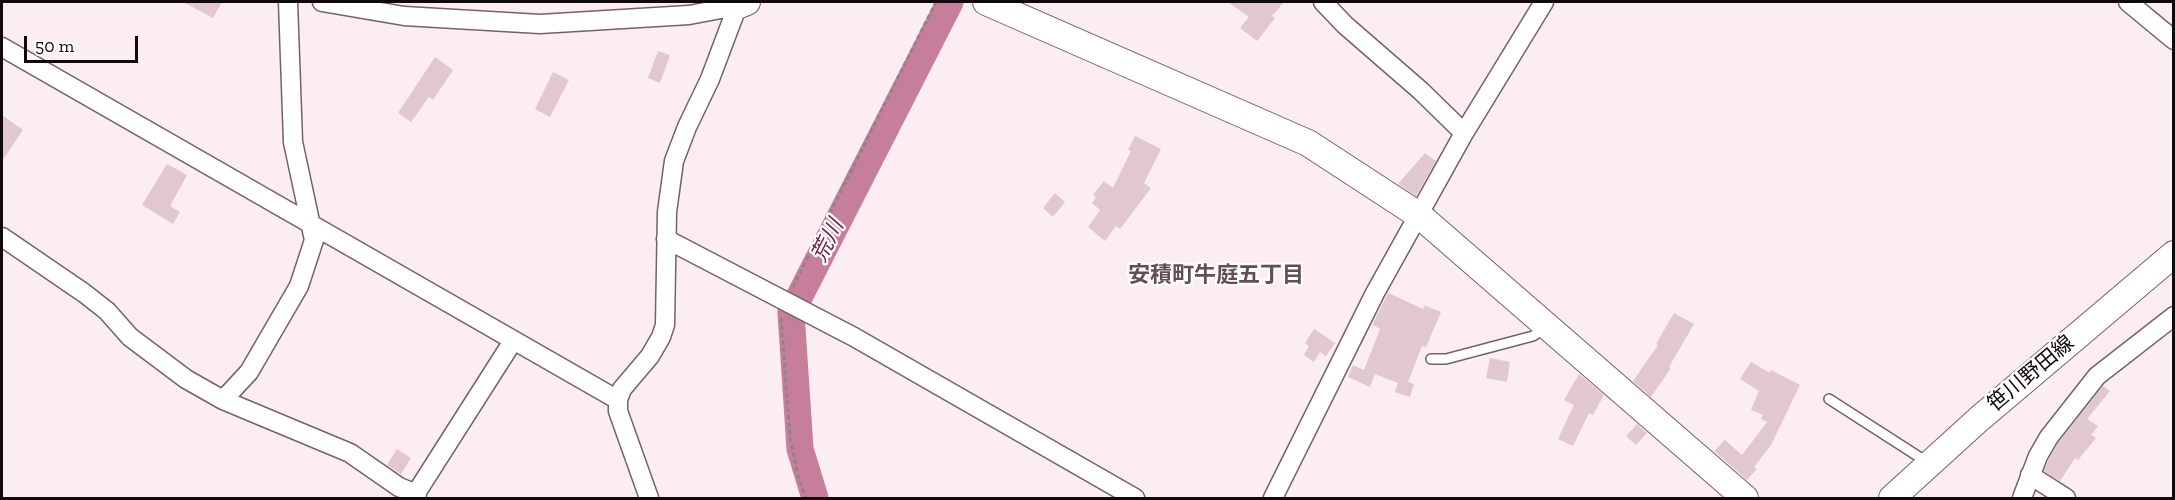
<!DOCTYPE html>
<meta charset="utf-8">
<style>
body{margin:0}
#map{position:relative;width:2175px;height:500px;overflow:hidden;background:#fcedf2;font-family:"Zilla Slab",serif}
canvas{display:block}
.frame{position:absolute;inset:0;border:3px solid #11090c;pointer-events:none}
.scale{position:absolute;left:24px;top:36px;width:114px;height:27px;box-sizing:border-box;border:3px solid #11090c;border-top:0;padding-left:8px;font-size:18px;line-height:21px;white-space:nowrap;color:#11090c;-webkit-text-stroke:4px #fff;paint-order:stroke}
</style>
<div id="map">
<canvas width="2175" height="500"></canvas>
<div class="frame"></div>
<div class="scale">50 m</div>
</div>
<script>
const context = document.querySelector('canvas').getContext('2d');
context.lineJoin = 'round';
const shape = rows => new Path2D(rows.map(r => 'M' + r).join(''));
function stroke(path, color, width, dash) { context.strokeStyle = color; context.lineWidth = width; context.lineCap = dash ? 'butt' : 'round'; context.setLineDash(dash || []); context.stroke(path); }
function paint(path, color) { context.fillStyle = color; context.fill(path, 'evenodd'); }
function label(font, color, halo, rows, align = 'center') {
  context.font = font + ' "Zilla Slab","Noto Sans JP",serif'; context.lineWidth = 4.5; context.setLineDash([]); context.textBaseline = 'middle'; context.strokeStyle = halo; context.fillStyle = color; for (const [text, x, y, turn = 0] of rows) {
    context.save(); context.translate(x, y); context.rotate((+turn || 0) * Math.PI / 180); context.textAlign = isNaN(turn) ? turn : align; if (halo) context.strokeText(text, 0, 0); context.fillText(text, 0, 0); context.restore();
  }
}
stroke(shape([
 [815,498,800,449,791,313,950,2]
]), '#c67e9b', 27);
paint(shape([
 [183,2,222,2,213,18],
 [1228,2,1284,2,1272,16,1275,18,1257,41,1240,28,1249,17],
 [658,51,670,55,660,83,648,78],
 [435,57,453,70,433,100,429,97,411,122,398,113],
 [553,72,569,80,550,117,535,109],
 [2,115,23,130,2,161],
 [1135,136,1161,149,1144,183,1151,188,1120,229,1116,226,1105,241,1088,227,1100,210,1092,203,1096,197,1093,195,1104,181,1113,188,1131,151,1128,150],
 [1425,153,1436,161,1416,196,1398,184],
 [167,164,187,175,170,206,180,212,173,224,142,205],
 [1055,193,1065,202,1053,217,1043,208],
 [1388,293,1423,309,1424,305,1441,312,1426,347,1422,346,1408,382,1414,384,1410,397,1395,392,1398,383,1375,374,1370,387,1348,377,1353,365,1364,370,1380,329,1373,325,1374,321],
 [1674,313,1694,324,1669,367,1671,368,1651,397,1633,381,1658,345,1656,344],
 [1314,329,1335,343,1326,356,1320,352,1314,362,1304,355,1309,346,1305,343],
 [1490,358,1510,362,1507,382,1486,378],
 [1751,362,1770,373,1771,370,1800,385,1771,445,1754,467,1757,469,1747,480,1714,451,1725,440,1742,455,1767,422,1761,419,1763,415,1751,410,1759,391,1740,379],
 [1579,374,1604,395,1593,415,1589,413,1573,446,1558,439,1574,405,1564,400],
 [2103,386,2110,391,2087,419,2098,426,2091,435,2096,438,2078,460,2075,458,2060,481,2044,471,2048,461,2058,443],
 [1637,424,1647,433,1636,445,1626,436],
 [397,449,411,458,401,474,387,465]
]), '#e0c7d0');
const lane = shape([
 [1431,359,1446,359,1533,336,1546,328],
 [1829,399,1927,462]
]);
const street = shape([
 [322,2,404,16,540,24,689,15,737,6],
 [1323,2,1345,25,1421,91,1464,133],
 [2128,2,2174,40],
 [2,47,618,400],
 [2,237,84,293,107,311,130,337,186,379,223,400,350,453,399,487,417,494],
 [666,239,854,337,1135,498],
 [223,400,249,372,299,286,314,240,293,142,288,2],
 [2030,475,2066,498],
 [413,498,513,341],
 [649,498,618,411,618,400,622,389,650,356,661,337,665,325,667,212,674,161,687,127,710,79,739,2],
 [1273,498,1375,293,1464,133,1544,2],
 [2022,498,2038,456,2049,437,2097,376,2174,316]
]);
const secondary = shape([
 [986,2,1308,143,1420,216,1745,498],
 [737,6,747,2],
 [1892,498,1979,419,2174,254]
]);
stroke(lane, '#766169', 12);
stroke(street, '#766169', 21);
stroke(secondary, '#766169', 28);
stroke(shape([
 [793,287,936,2],
 [781,318,790,437,799,480,806,498]
]), '#908488', 3, [4.5, 3]);
stroke(lane, '#fff', 9);
stroke(street, '#fff', 18);
stroke(secondary, '#fff', 26);
label('21px', '#11090c', '#fff', [
 ["笹川野田線",2031,374,-40]
]);
label('italic 22px', '#701a46', '#fff', [
 ["荒川",828,241,-63]
]);
label('bold 22px', '#634e56', '#fff', [
 ["安積町牛庭五丁目",1216,276]
]);
</script>
